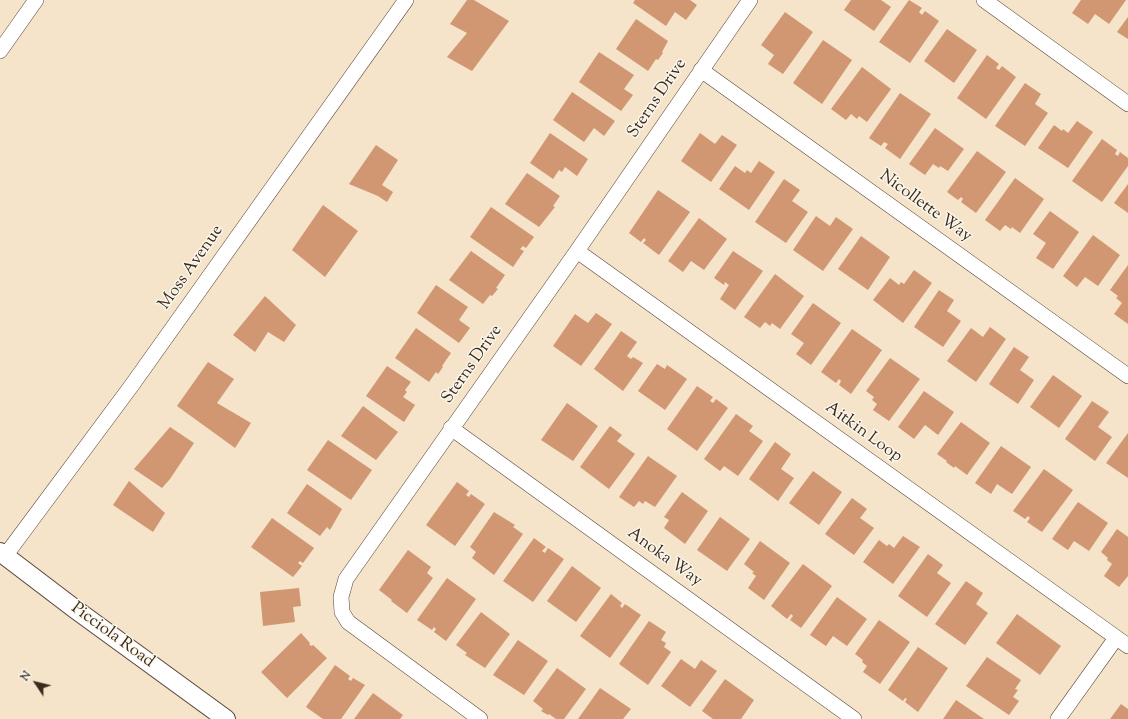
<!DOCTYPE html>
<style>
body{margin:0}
#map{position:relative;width:1128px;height:719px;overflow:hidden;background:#f5e3ca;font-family:"Sorts Mill Goudy",serif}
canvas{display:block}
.north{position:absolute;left:16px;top:663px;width:40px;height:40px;-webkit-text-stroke:3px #fbf7ec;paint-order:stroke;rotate:305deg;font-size:11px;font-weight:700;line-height:16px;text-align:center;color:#3b2a1e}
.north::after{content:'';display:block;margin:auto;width:14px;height:18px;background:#3b2a1e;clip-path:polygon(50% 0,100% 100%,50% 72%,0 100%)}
</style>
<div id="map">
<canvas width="1128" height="719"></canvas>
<div class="north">N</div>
</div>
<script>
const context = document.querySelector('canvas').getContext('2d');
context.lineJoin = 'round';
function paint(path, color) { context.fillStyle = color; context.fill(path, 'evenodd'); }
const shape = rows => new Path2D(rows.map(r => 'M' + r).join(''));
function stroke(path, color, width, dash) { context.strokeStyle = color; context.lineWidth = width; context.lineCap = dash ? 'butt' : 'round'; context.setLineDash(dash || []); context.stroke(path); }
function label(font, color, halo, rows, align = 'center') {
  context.font = font + ' "Sorts Mill Goudy",serif'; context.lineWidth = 3; context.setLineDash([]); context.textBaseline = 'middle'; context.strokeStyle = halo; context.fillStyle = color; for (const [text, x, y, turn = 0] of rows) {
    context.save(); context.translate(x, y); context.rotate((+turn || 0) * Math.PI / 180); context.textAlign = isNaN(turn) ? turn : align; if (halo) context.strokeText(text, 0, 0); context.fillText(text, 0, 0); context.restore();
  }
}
paint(shape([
 [467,0,474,0,509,21,472,71,447,57,467,33,450,24],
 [635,0,690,0,697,5,686,20,675,12,666,26,633,3],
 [851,0,881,0,891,7,874,31,844,10],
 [909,0,922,8,919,12,922,15,925,11,939,21,910,63,879,42],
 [1081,0,1126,0,1109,24,1095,14,1088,24,1072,13],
 [785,12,813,32,783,74,768,64,774,55,761,45],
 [1128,17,1128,39,1117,32],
 [636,19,668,41,662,52,663,53,658,60,656,59,648,71,616,49],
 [947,29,977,50,954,83,924,61],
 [823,40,852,60,822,104,793,83],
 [599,52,634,75,624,89,633,95,621,111,579,82],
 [987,55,999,64,996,68,999,70,1002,66,1016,77,986,119,957,98],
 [862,67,891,89,867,122,859,116,857,119,851,114,846,120,831,109],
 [1025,83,1041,94,1035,104,1048,113,1025,146,995,126],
 [572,92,615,121,604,136,594,128,584,142,553,120],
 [900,93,931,114,900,159,885,148,888,144,884,142,881,146,869,138],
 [1077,121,1093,132,1068,168,1038,148,1054,125,1062,131,1063,129,1068,133],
 [935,128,964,149,948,171,940,166,939,168,933,164,925,175,909,164],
 [550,133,588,159,577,176,565,167,562,172,559,170,553,179,530,163],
 [700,133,715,144,722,135,737,145,711,182,681,161],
 [1102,139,1117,150,1115,154,1118,156,1120,152,1128,158,1128,166,1102,202,1072,181],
 [376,145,398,160,382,185,393,192,387,202,378,196,349,184],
 [977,151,1006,172,976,213,961,202,963,199,961,197,958,200,947,192],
 [759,161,775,172,749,210,719,189,735,166,745,173,747,170,751,173],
 [527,173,560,196,553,206,555,207,539,227,505,204],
 [1015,178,1044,199,1020,233,1012,227,1011,229,1005,225,1000,231,985,220],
 [784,179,800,190,792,201,808,212,786,243,755,222],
 [1128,184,1128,213,1114,203],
 [658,190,690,212,659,255,643,243,646,240,644,238,641,242,629,233],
 [323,205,358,231,325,277,292,250],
 [491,207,534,237,526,248,523,246,520,249,524,251,513,267,470,237],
 [1050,211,1079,232,1053,269,1036,258,1046,243,1033,234],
 [816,216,830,226,836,217,853,229,823,271,793,250],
 [699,218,727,239,704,270,691,261,683,272,668,261],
 [1093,235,1120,255,1098,286,1085,277,1077,287,1063,276],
 [861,236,890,257,868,290,838,269],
 [471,251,505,275,496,288,498,289,492,296,490,295,483,304,449,280],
 [733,251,763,271,735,310,720,299,729,285,725,282,724,285,714,278],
 [1128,265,1128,324,1114,314,1122,303,1116,298,1118,296,1110,290],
 [914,270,932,283,903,323,873,300,890,278,899,285,901,282,904,284],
 [775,274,804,296,780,329,772,323,770,326,765,322,760,328,744,317],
 [436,285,468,307,459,320,470,328,459,343,417,313],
 [939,290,954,300,947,311,961,321,943,347,914,327],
 [265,296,296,325,284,342,268,332,255,352,233,335],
 [813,303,841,323,811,365,796,354,804,343,791,334],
 [596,313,612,324,581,366,553,346,575,314,588,323],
 [990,327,1006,339,976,382,947,361,971,328,983,337],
 [416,328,451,353,442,366,443,367,438,374,436,372,429,382,395,358],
 [852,329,882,350,851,394,839,385,841,381,839,379,836,383,821,372],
 [621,331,637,342,627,356,631,359,633,357,643,363,623,391,594,369],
 [1014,347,1029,357,1020,370,1034,380,1018,404,989,384],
 [890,358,920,379,889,421,873,410,877,404,872,400,874,397,866,391],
 [208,362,234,379,217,403,251,423,235,448,177,406],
 [657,364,665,369,667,365,687,379,665,410,638,391],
 [387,366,411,382,405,390,407,392,403,397,415,405,404,422,366,396],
 [1053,375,1082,396,1059,428,1030,407],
 [697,386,713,397,710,401,713,403,716,399,728,408,697,451,667,429],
 [924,391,954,412,938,435,925,425,914,439,898,427],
 [1092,401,1109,412,1098,427,1112,437,1095,461,1065,439],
 [567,403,598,426,573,461,541,440],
 [363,406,398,432,376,460,341,436],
 [736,414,753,426,749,431,763,441,738,476,724,466,720,471,704,459],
 [961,422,990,443,967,475,955,466,954,468,946,462,947,461,937,454],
 [610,426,622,435,617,441,635,454,609,489,580,467],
 [170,427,194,443,170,479,162,488,134,469],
 [1128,433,1128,478,1106,463],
 [328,440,372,470,351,500,307,470],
 [775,442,791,454,781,469,794,478,778,501,749,479],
 [1001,446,1031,467,1012,494,997,484,991,494,975,483],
 [648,456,677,476,655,507,645,501,643,504,639,501,634,507,619,497],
 [1044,469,1073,490,1042,532,1027,522,1030,518,1028,516,1025,519,1013,511],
 [813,471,842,492,819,525,789,503],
 [129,481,165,513,153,532,113,505],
 [457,482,469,491,466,495,469,497,471,494,485,504,455,546,426,525],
 [307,484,342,509,330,530,327,527,320,536,287,513],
 [682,492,708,511,685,544,664,528,669,520,664,517],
 [852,498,867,509,860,518,874,528,854,555,825,534],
 [1078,502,1108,523,1089,551,1074,541,1068,550,1052,539],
 [494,512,515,525,513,527,523,534,494,575,472,558,476,552,470,547],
 [720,517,750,539,727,571,697,550],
 [272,518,314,548,303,563,300,561,298,563,302,566,293,577,251,547],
 [1117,529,1128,537,1128,576,1119,587,1104,576,1112,564,1107,560,1108,558,1101,552],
 [903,536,920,547,893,584,863,562,879,540,887,546,889,544,894,548],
 [534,538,546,547,542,551,545,553,548,548,564,559,533,602,503,581],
 [760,541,790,563,764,600,748,588,756,576,752,573,754,572,744,564],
 [408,550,431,567,427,573,433,578,407,613,391,601,392,600,379,590],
 [928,554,943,565,937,573,951,583,927,617,898,596],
 [803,564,832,586,801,628,790,620,793,616,791,614,787,619,771,606],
 [572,566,601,588,576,622,547,601],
 [447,578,476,599,446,641,434,632,436,629,434,627,432,630,417,620],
 [966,581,983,593,976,604,988,613,965,645,935,624],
 [299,588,301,606,293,607,295,622,263,626,260,592],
 [611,594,622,603,620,606,622,608,625,604,641,615,610,658,580,636],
 [837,597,867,619,847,646,833,636,826,646,810,635],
 [481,612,510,634,485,668,465,655,467,653,456,645],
 [1017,614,1061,646,1040,675,996,643],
 [879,620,910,642,880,684,863,672,867,666,862,662,863,660,855,654],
 [649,621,666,632,661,640,666,643,664,647,671,652,648,685,619,664],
 [301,633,310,643,309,644,311,646,313,645,327,658,287,698,261,672],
 [518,640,548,661,524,695,493,675],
 [918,647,948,668,918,712,905,702,907,699,905,698,903,701,888,690],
 [987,657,1021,680,1015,689,1018,690,1013,697,1019,701,1009,715,966,686],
 [681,659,695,669,701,660,717,671,690,707,661,686],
 [335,665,350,676,348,679,351,681,353,678,365,685,341,719,323,719,306,707],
 [557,668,586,689,564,719,556,719,549,714,548,715,541,711,543,709,533,701],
 [725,679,754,700,741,719,713,719,702,711],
 [600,688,631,709,623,719,578,719],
 [373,693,403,715,400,719,354,719],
 [956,700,984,719,943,719],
 [1121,704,1128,709,1128,719,1110,719]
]), '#d09772');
const minor = shape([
 [984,0,1128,104],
 [0,51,36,0],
 [701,70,1128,376],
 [577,251,1128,646],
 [451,428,854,719],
 [5,556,132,385,406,0],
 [480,719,348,622,342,612,341,597,346,579,577,251,750,0],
 [1058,719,1116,638]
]);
const tertiary = shape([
 [0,552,75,609,226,719]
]);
stroke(minor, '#574638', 16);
stroke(tertiary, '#574638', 20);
stroke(minor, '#fff', 15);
stroke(tertiary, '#fff', 18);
label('17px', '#3b2a1e', '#fbf7ec', [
 ["Sterns Drive",658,99,-56],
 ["Nicollette Way",925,207,36],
 ["Moss Avenue",192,268,-55],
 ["Sterns Drive",473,365,-55],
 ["Aitkin Loop",863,433,36],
 ["Anoka Way",664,558,36],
 ["Picciola Road",112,636,36]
]);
</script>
